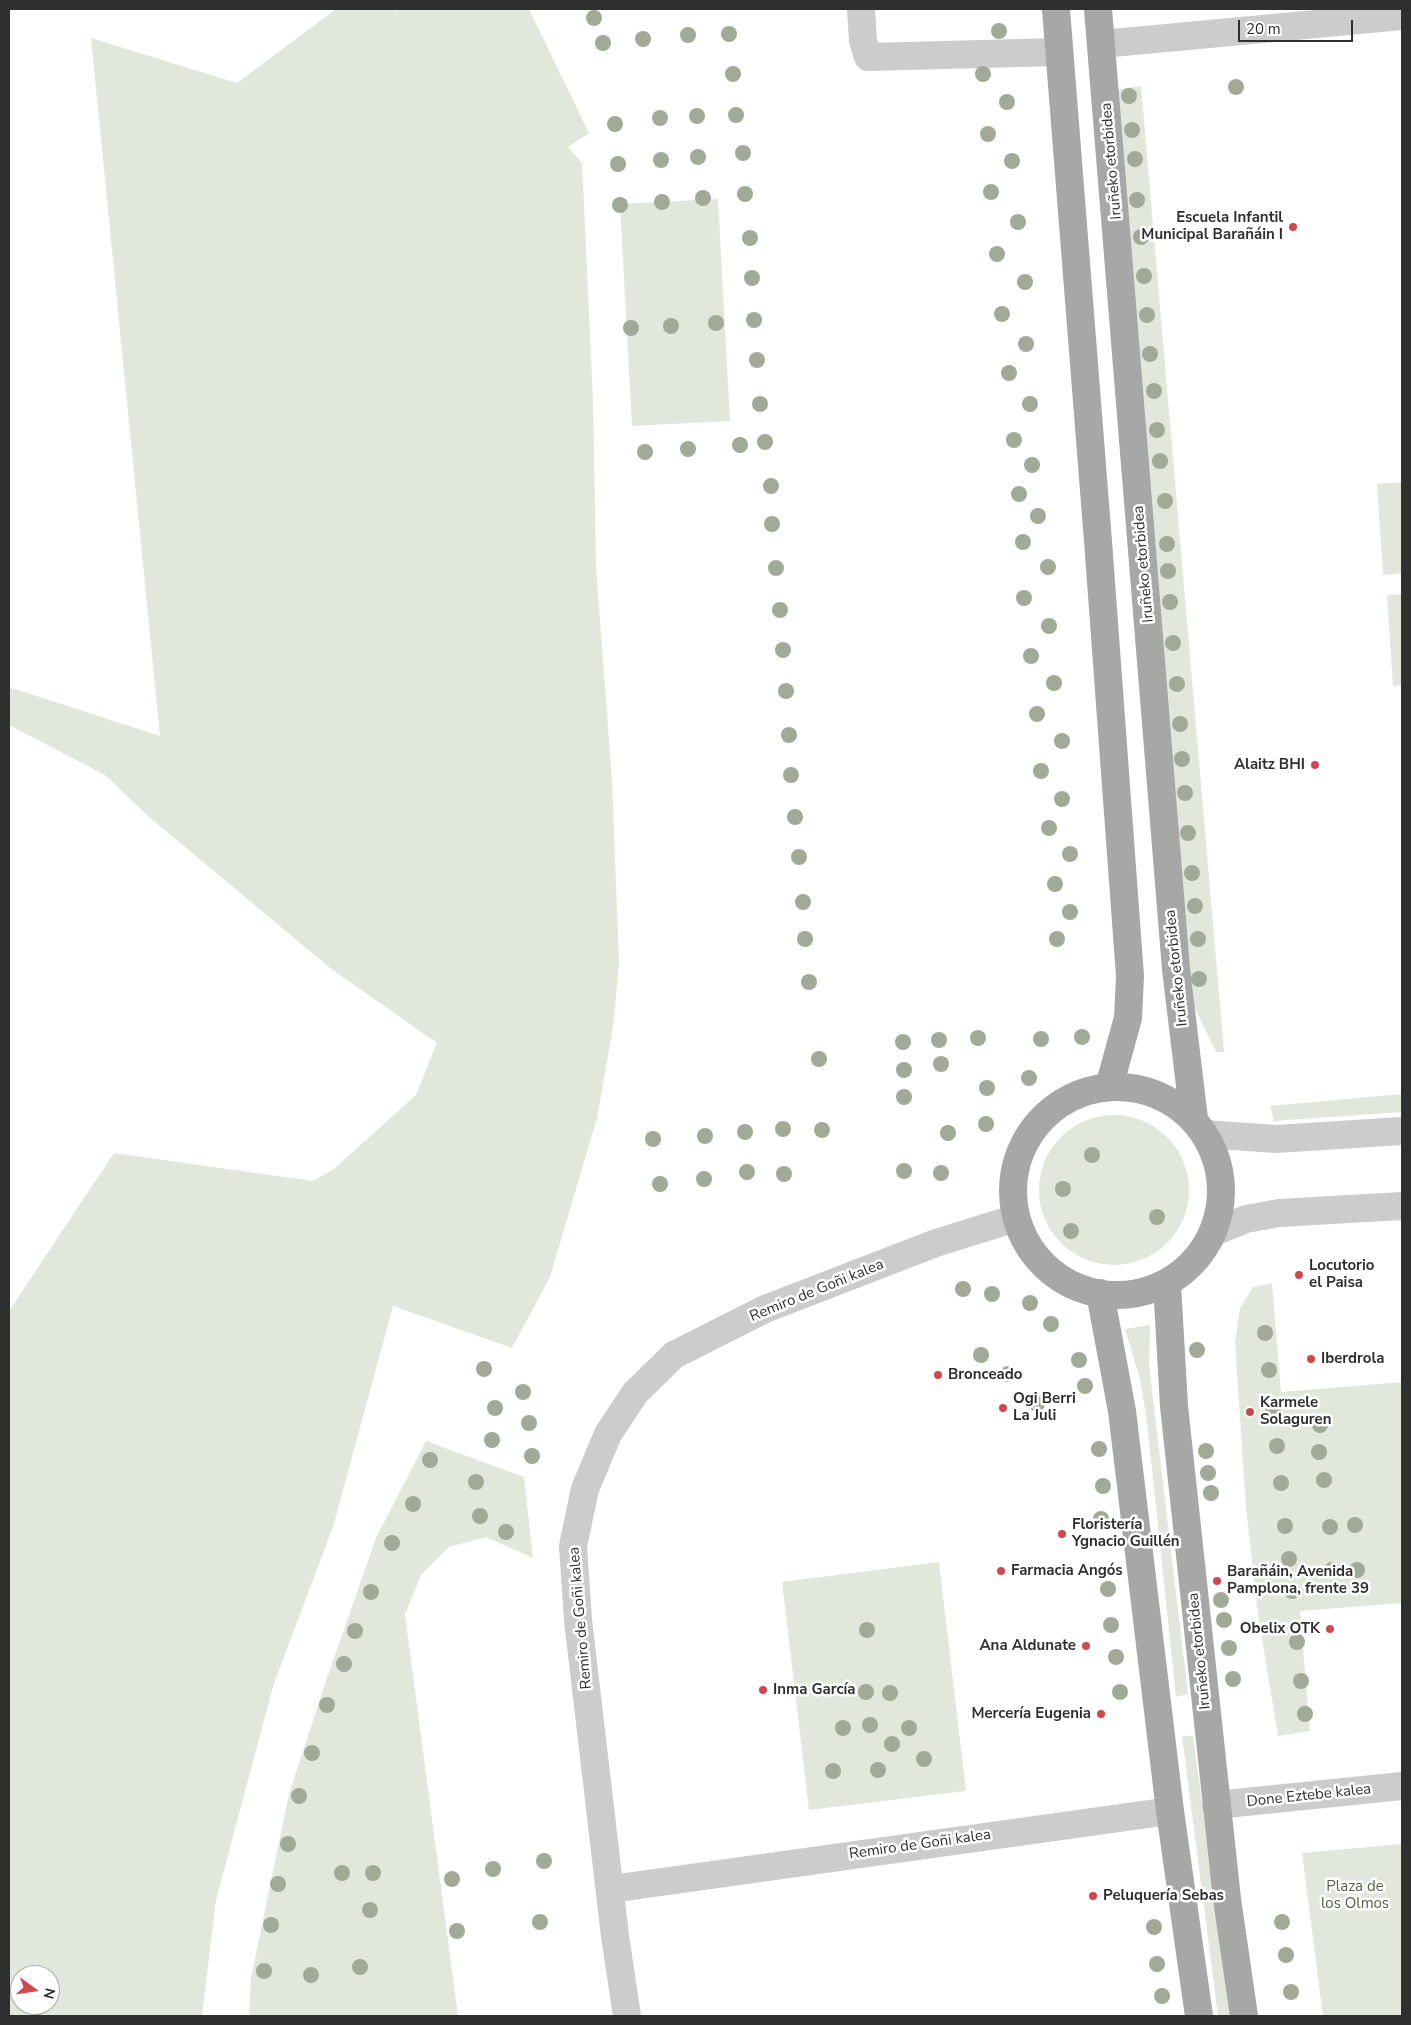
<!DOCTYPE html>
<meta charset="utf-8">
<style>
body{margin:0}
#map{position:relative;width:1411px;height:2025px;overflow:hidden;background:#fff;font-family:"Nunito Sans",sans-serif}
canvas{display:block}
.frame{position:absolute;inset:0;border:10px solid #2f2f2f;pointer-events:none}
.north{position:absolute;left:10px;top:1965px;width:50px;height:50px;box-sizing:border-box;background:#fff;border:1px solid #acacac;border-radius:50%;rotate:104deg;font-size:14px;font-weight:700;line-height:20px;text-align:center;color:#2f2f2f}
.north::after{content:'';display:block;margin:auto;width:18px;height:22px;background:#d0484f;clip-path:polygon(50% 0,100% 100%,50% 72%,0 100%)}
.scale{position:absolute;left:1238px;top:20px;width:115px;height:22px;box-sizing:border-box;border:2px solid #2f2f2f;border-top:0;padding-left:6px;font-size:15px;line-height:18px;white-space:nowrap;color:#2f2f2f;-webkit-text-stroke:4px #fff;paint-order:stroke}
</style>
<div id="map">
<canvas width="1411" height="2025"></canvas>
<div class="frame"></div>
<div class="north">N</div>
<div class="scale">20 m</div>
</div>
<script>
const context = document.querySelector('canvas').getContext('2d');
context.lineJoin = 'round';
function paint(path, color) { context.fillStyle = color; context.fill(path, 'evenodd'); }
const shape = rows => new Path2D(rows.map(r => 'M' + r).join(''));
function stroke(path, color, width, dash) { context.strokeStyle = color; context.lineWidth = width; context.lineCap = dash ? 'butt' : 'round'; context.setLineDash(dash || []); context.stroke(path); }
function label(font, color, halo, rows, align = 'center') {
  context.font = font + ' "Nunito Sans",sans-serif'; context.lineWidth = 5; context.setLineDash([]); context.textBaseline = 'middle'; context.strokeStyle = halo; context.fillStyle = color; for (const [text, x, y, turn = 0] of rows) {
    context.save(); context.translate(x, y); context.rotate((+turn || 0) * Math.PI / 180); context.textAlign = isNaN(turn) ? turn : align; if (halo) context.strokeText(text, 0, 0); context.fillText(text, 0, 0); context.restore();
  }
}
paint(shape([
 [336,9,395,9,394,12,398,9,529,9,589,133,568,147,582,163,593,400,596,567,612,780,619,964,613,1027,597,1118,550,1277,512,1348,393,1306,333,1527,274,1683,216,1900,202,2016,9,2016,9,1311,114,1153,313,1181,335,1168,416,1095,437,1043,330,968,149,817,105,775,9,725,9,687,160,736,91,38,237,83],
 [20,1975,50,1975,50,2005,20,2005],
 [1141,86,1224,1052,1216,1052,1176,969,1106,91],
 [718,199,730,421,632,426,620,204],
 [1402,482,1402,573,1383,575,1377,484],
 [1402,594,1402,685,1393,686,1387,595],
 [1402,1094,1402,1112,1274,1121,1270,1106],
 '1039 1190a75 75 0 1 1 150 0a75 75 0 1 1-150 0Z',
 [1272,1283,1281,1392,1402,1382,1402,1603,1300,1611,1310,1731,1278,1736,1258,1614,1246,1508,1235,1342,1240,1308,1253,1287],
 [1150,1325,1149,1365,1188,1694,1176,1697,1147,1422,1140,1379,1125,1329],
 [426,1441,524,1477,533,1558,486,1537,449,1547,421,1575,405,1615,458,2016,249,2016,251,1978,289,1794,326,1681,376,1538],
 [939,1562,966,1791,809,1810,782,1582],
 [1182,1736,1193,1736,1231,2016,1218,2016],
 [1402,1844,1402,2016,1323,2016,1302,1853]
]), '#e2e7dc');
stroke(shape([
 [861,9,863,41,868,57,1059,52],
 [1102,44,1402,16],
 [1205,1134,1276,1139,1402,1131],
 [1214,1232,1246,1219,1279,1213,1402,1206],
 [1216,1805,1402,1786],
 [611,1889,1170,1811],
 [627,2016,615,1936,578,1620,573,1546,585,1489,608,1434,635,1393,674,1355,765,1309,936,1243,1016,1218]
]), '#ccc', 28);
stroke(shape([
 [1056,9,1098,541,1130,976,1128,1018,1109,1087],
 [1098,9,1176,969,1194,1119],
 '1013 1191a104 104 0 1 1 208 0a104 104 0 1 1-208 0Z',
 [1167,1284,1174,1406,1227,1899,1244,2016],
 [1100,1293,1122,1411,1170,1811,1199,2016]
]), '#a7a7a7', 28);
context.fillStyle = '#a0aa97';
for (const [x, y] of [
 [594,18],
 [999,31],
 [729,34],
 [688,35],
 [643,39],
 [603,43],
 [733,74],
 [983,74],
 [1236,87],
 [1129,96],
 [1007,102],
 [736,115],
 [697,116],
 [660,118],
 [615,124],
 [1132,130],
 [988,134],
 [743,153],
 [698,157],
 [1135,159],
 [661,160],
 [1012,161],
 [618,164],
 [991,192],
 [745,194],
 [703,198],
 [1137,200],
 [662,202],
 [620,205],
 [1018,222],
 [1141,237],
 [750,238],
 [997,254],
 [1144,276],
 [752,278],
 [1025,282],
 [1002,314],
 [1147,315],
 [754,320],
 [716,323],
 [671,326],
 [631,328],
 [1026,344],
 [1150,354],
 [757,360],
 [1009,373],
 [1154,391],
 [760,404],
 [1030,404],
 [1157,430],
 [1014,440],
 [765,442],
 [740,445],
 [688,449],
 [645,452],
 [1160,461],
 [1032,465],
 [771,486],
 [1019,494],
 [1165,501],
 [1038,516],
 [772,524],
 [1023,542],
 [1167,544],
 [1048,567],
 [776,568],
 [1168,571],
 [1024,598],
 [1170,602],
 [780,610],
 [1049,626],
 [1173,643],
 [783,650],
 [1031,656],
 [1054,683],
 [1177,684],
 [786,691],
 [1037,714],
 [1180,724],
 [789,735],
 [1062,741],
 [1182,759],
 [1041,771],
 [791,775],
 [1185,793],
 [1062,799],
 [795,817],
 [1049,828],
 [1188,833],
 [1070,854],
 [799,857],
 [1192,873],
 [1055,884],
 [803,902],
 [1195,906],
 [1070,912],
 [805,939],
 [1057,939],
 [1198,939],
 [1199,979],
 [809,982],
 [1082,1037],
 [978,1038],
 [1041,1039],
 [939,1040],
 [903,1042],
 [819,1059],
 [941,1064],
 [904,1070],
 [1029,1078],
 [987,1088],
 [904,1097],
 [986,1124],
 [783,1129],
 [822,1130],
 [745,1132],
 [948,1133],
 [705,1136],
 [653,1139],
 [1092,1155],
 [904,1171],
 [747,1172],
 [941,1173],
 [784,1174],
 [704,1179],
 [660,1184],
 [1063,1189],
 [1157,1217],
 [1071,1231],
 [963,1289],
 [992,1294],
 [1030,1303],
 [1051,1324],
 [1265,1333],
 [1197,1350],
 [981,1355],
 [1079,1360],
 [484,1369],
 [1269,1370],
 [1008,1374],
 [1085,1386],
 [523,1392],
 [1037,1404],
 [495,1408],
 [1273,1412],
 [529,1423],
 [1320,1425],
 [492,1440],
 [1277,1446],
 [1099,1449],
 [1206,1451],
 [1319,1452],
 [532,1456],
 [430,1460],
 [1208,1473],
 [1324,1480],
 [476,1482],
 [1281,1483],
 [1103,1486],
 [1211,1493],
 [413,1504],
 [480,1516],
 [1101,1519],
 [1355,1525],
 [1285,1526],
 [1330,1527],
 [506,1532],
 [392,1543],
 [1289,1559],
 [1332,1570],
 [1357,1570],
 [1108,1589],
 [1292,1591],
 [371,1592],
 [1221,1600],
 [1224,1620],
 [1111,1625],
 [867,1630],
 [355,1631],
 [1297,1642],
 [1229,1648],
 [1116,1657],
 [344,1664],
 [1233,1679],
 [1301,1681],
 [866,1692],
 [1120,1692],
 [890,1693],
 [327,1705],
 [1305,1714],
 [870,1725],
 [843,1728],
 [909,1728],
 [892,1744],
 [312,1753],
 [924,1759],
 [878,1770],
 [833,1771],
 [299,1796],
 [288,1844],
 [544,1861],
 [493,1869],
 [342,1873],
 [373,1873],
 [452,1879],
 [278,1884],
 [370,1910],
 [540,1922],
 [1282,1922],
 [271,1925],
 [1154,1927],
 [457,1931],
 [1286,1955],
 [1157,1964],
 [360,1967],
 [264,1971],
 [311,1975],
 [1291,1992],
 [1162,1996]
]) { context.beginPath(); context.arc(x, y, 8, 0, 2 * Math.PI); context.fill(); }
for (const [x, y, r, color] of [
 [1293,227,5,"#d0484f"],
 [1315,765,5,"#d0484f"],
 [1299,1275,5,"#d0484f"],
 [1311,1359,5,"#d0484f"],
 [938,1375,5,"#d0484f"],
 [1003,1408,5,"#d0484f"],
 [1250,1412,5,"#d0484f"],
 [1062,1534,5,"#d0484f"],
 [1001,1571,5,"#d0484f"],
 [1217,1581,5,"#d0484f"],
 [1330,1629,5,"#d0484f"],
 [1086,1646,5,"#d0484f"],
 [763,1690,5,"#d0484f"],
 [1101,1714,5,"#d0484f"],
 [1093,1896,5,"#d0484f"]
]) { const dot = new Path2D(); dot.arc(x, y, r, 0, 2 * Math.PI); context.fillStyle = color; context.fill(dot); stroke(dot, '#fff', 2); }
label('15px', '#2f2f2f', '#fff', [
 ["Iruñeko etorbidea",1112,161,-95],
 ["Iruñeko etorbidea",1144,564,-95],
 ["Iruñeko etorbidea",1177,968,-96],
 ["Remiro de Goñi kalea",817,1291,-22],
 ["Remiro de Goñi kalea",581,1618,-95],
 ["Iruñeko etorbidea",1200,1651,-96],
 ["Done Eztebe kalea",1309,1796,-6],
 ["Remiro de Goñi kalea",920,1845,-8]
]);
label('bold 15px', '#2f2f2f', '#fff', [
 ["Escuela Infantil",1283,218,"right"],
 ["Municipal Barañáin I",1283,235,"right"],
 ["Alaitz BHI",1305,765,"right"],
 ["Locutorio",1309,1266],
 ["el Paisa",1309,1283],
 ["Iberdrola",1321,1359],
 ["Bronceado",948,1375],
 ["Ogi Berri",1013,1399],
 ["La Juli",1013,1416],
 ["Karmele",1260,1403],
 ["Solaguren",1260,1420],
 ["Floristería",1072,1525],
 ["Ygnacio Guillén",1072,1542],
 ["Farmacia Angós",1011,1571],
 ["Barañáin, Avenida",1227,1572],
 ["Pamplona, frente 39",1227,1589],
 ["Obelix OTK",1320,1629,"right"],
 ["Ana Aldunate",1076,1646,"right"],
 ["Inma García",773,1690],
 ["Mercería Eugenia",1091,1714,"right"],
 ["Peluquería Sebas",1103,1896]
], 'left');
label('15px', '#526542', '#fff', [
 ["Plaza de",1355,1887],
 ["los Olmos",1355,1904]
]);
</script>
